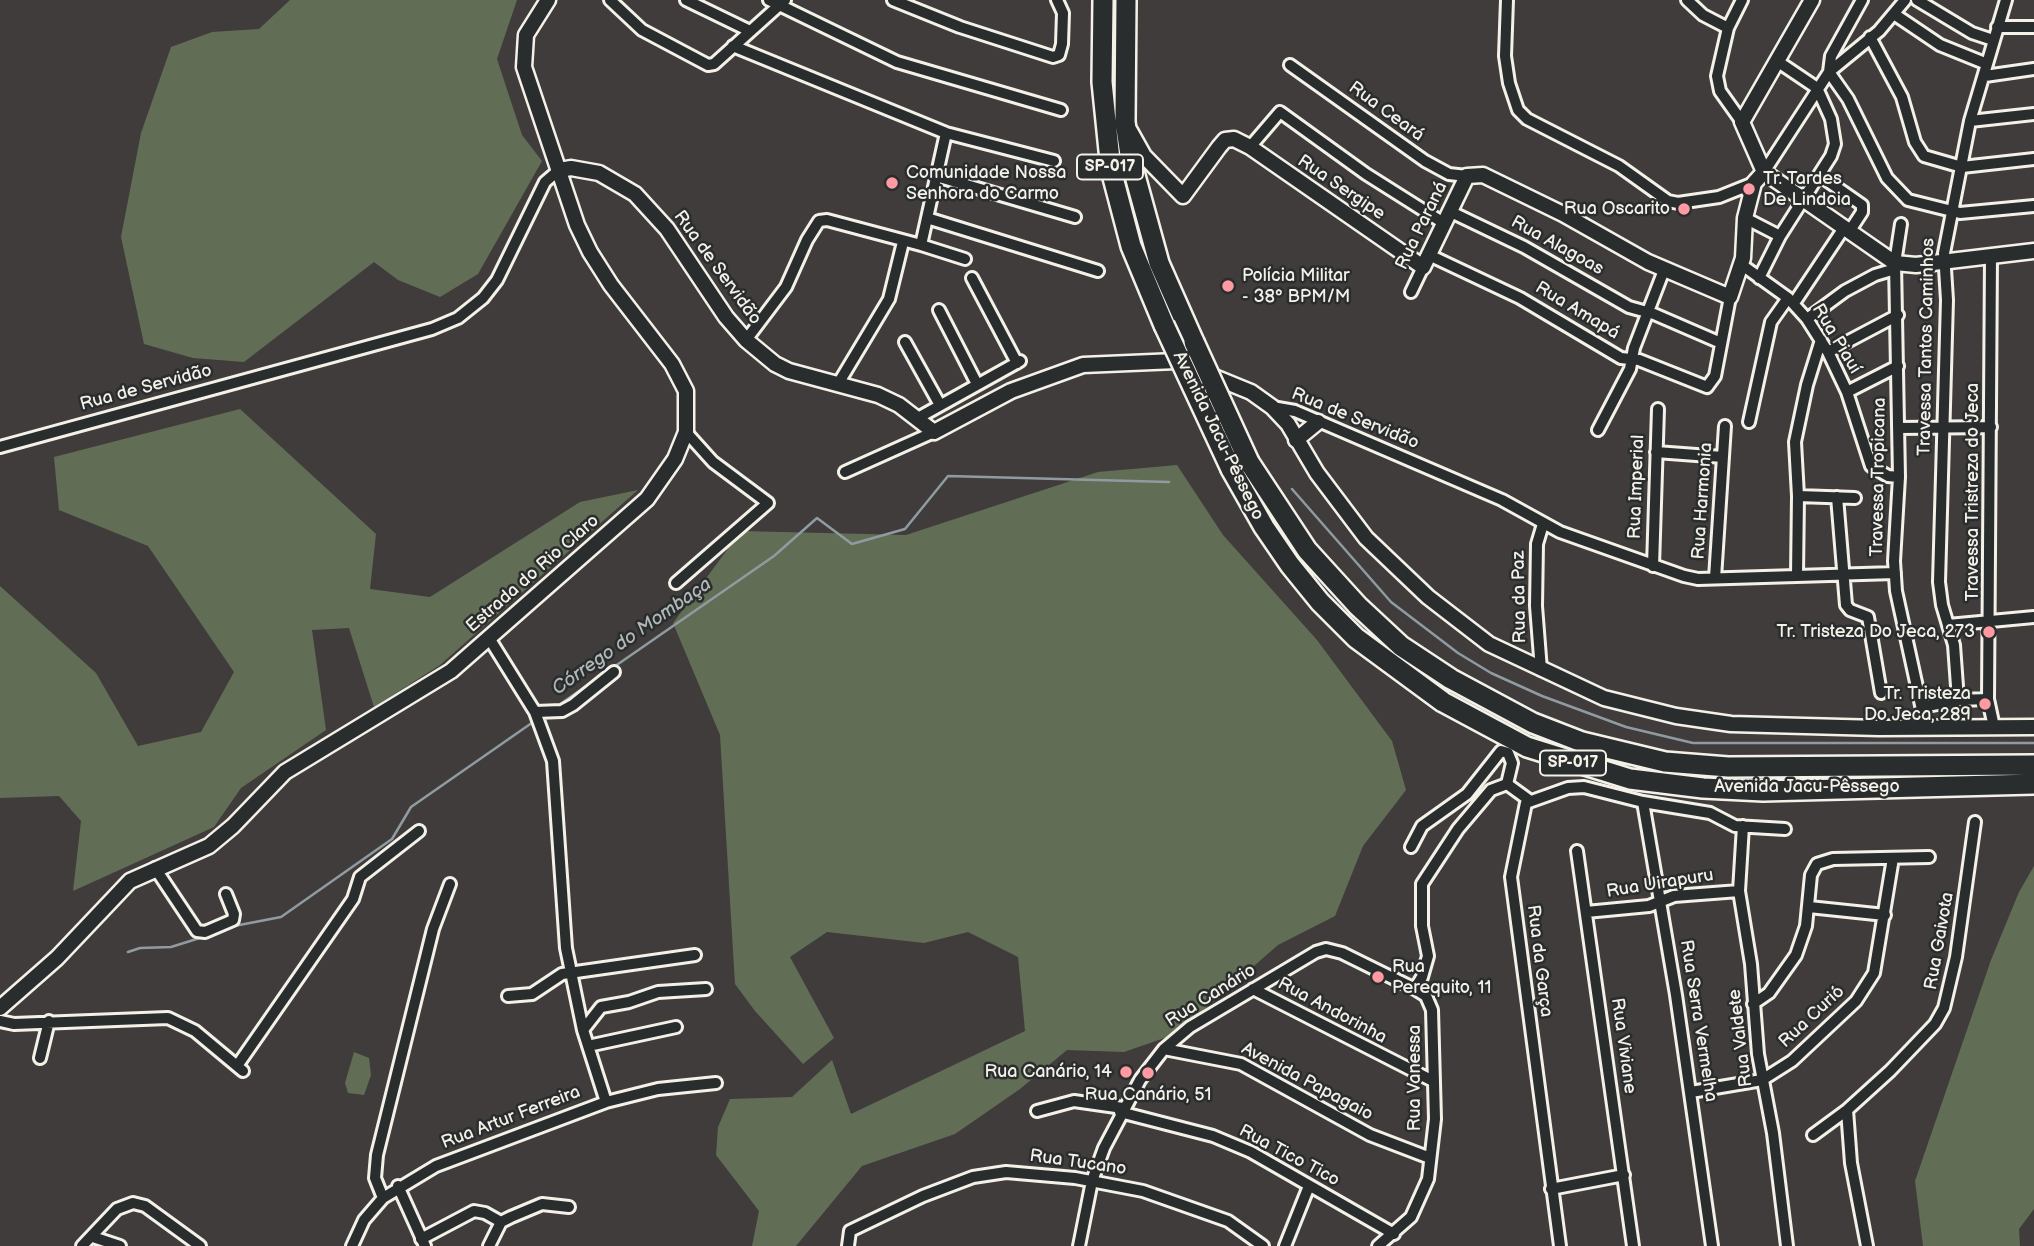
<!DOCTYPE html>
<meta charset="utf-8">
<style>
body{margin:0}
canvas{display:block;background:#3f3c3b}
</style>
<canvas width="2034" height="1246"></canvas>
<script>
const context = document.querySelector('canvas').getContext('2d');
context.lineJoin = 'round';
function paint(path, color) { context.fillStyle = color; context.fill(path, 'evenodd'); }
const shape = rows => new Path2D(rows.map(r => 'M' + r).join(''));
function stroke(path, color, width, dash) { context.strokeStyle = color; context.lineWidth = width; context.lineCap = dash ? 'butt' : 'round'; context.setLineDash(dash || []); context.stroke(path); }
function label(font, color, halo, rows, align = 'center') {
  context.font = font + ' "Balsamiq Sans",sans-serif'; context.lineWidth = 5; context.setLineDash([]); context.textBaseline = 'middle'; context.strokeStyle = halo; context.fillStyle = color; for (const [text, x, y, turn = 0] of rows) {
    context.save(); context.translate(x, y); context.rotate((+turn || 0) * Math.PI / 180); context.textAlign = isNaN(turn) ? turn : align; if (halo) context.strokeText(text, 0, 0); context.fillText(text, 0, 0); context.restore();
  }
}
paint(shape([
 [290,0,517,0,497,59,522,135,542,161,478,274,440,297,398,280,374,262,244,362,193,358,144,344,121,237,141,133,171,47,212,32,259,29],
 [240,409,376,534,370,589,430,597,580,502,638,490,440,665,374,707,349,628,312,630,326,730,241,788,214,827,73,891,81,821,59,796,0,798,0,586,96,673,138,746,201,732,234,672,148,546,59,510,54,457],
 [1177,465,1223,535,1317,640,1392,741,1406,790,1363,846,1335,916,1278,945,1176,1034,1124,1052,1067,1050,1020,1089,955,1134,862,1166,796,1246,752,1246,759,1211,716,1155,718,1127,730,1099,792,1097,832,1060,851,1114,1025,1031,1018,957,968,932,924,943,827,932,790,957,834,1038,803,1064,755,1011,735,984,720,735,673,623,741,531,906,535,1098,472],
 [2034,866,2034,1209,2019,1229,2020,1246,1923,1246,1915,1181,1991,960,2019,892],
 [354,1052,369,1058,371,1075,364,1095,348,1093,345,1083]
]), '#616e55');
stroke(shape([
 [1292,489,1391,602,1458,653,1491,673,1542,696,1626,727,1693,743,2034,743],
 [611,669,774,556,817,518,852,544,905,529,948,476,1169,482],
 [556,707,602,675],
 [229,927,281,917,392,839,411,807,536,720],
 [128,952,140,948,171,947,203,937]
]), '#909ba1', 2.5);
const street = shape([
 [610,0,642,30,708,65,714,64,785,0],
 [686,0,750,31],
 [769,0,897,62,1061,110],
 [893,0,960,27,1053,57,1059,55,1062,44,1063,13,1057,0],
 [1507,0,1505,56,1509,83,1518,110,1527,119,1619,166,1668,201,1678,203,1719,197,1754,183],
 [1687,0,1703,15,1728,28],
 [1917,0,1972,33,1993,40],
 [1894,14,1940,45,1987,64],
 [1997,27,2034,27],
 [1870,37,1902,97,1915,142,1924,156,1962,167,2034,159],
 [733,46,946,133,1054,161],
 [1290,65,1425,161,1449,174,1467,176],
 [1829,72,1848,99,1887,178,1908,200,1960,213,2034,206],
 [1829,72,1831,56,1862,0],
 [1985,76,2034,69],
 [1970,121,2034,114],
 [1742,122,1720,91,1717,76,1728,28,1742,0],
 [1250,147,1280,112,1366,174,1442,222],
 [1764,172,1829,72,1879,31,1905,0],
 [1819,175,1862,205,1862,212,1849,232],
 [936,176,1075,217],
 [1449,211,1524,247,1629,307,1654,314,1721,343],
 [927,218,1098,271],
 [1745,218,1780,236],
 [1901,224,1895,263,1899,477,1894,561,1896,591,1926,728],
 [921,245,965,259],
 [1429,255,1520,298,1621,358,1639,360,1707,387,1715,376,1730,297],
 [1991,257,1988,699,1994,727],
 [1742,265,1788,298,1807,319,1828,352,1847,392,1871,466,1888,476,1899,477],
 [972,278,1017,363],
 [1759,278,1780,236,1831,156,1835,144,1831,119,1817,88,1777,61],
 [1411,292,1423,267],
 [1794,303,1844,228],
 [939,310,977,384],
 [1807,319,1845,291,1875,275,1895,269],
 [746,340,786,287,807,240,819,221,827,220,921,245,946,133],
 [905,342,940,405],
 [1828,352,1898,315],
 [838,384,889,299,903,242],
 [1847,392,1898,366],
 [1272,407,1295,411,1502,500,1560,532,1684,576,1698,579,1895,573],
 [916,419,1020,361],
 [1749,422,1771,322,1788,298],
 [1899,428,1991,427],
 [1598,430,1630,369,1634,348,1664,270],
 [0,447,432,329,458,318,483,298,497,280,545,182,559,170],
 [1656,452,1723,457],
 [845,472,934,432],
 [1798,496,1855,498],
 [1837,497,1846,605,1850,610,1868,617,1881,693],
 [1653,566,1658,409],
 [1797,575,1798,496,1795,442,1807,385,1821,340],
 [1715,578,1725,426],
 [676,583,768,503,713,462,686,432],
 [1948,625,2034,617],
 [489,638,535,712,553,761,566,948,583,1030,606,1102],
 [1541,670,1536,606,1537,544,1543,524],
 [1958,700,1954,645,1942,605,1939,582,1947,300,1944,253,1970,121,2006,0],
 [1922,707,1958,700,1988,699],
 [535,712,562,711,573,705,614,672],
 [1643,802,1676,995,1712,1246],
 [1743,826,1739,891,1751,964,1758,1054,1773,1133,1787,1246],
 [1411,847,1422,826,1467,794,1501,751,1508,753,1512,763,1507,784],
 [1577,851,1633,1246],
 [155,868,197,931,205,932,233,920,234,914,226,894],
 [1809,907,1885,915],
 [1586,912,1649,906,1674,896,1739,891],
 [1253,989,1433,1081],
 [1415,989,1422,977,1428,956,1422,926,1422,884,1458,829,1491,790,1507,784,1529,800],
 [508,996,532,994,562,974,695,955],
 [1753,1004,1769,993,1796,955,1806,926,1811,875,1817,864,1833,859,1929,857],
 [0,1021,14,1024,168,1018,195,1031,243,1071],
 [583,1030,601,1007,629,1002,658,992,706,989],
 [588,1046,676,1027],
 [1164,1049,1241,1064,1370,1135,1430,1158],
 [40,1058,49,1021],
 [237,1066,353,899,360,877,419,831],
 [1691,1092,1762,1080,1792,1061,1856,1001,1874,973,1893,858],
 [1847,1110,1851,1163,1867,1246],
 [1037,1111,1074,1101,1123,1108],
 [1120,1112,1213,1136,1251,1152,1394,1234],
 [1813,1135,1847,1110,1890,1071,1935,1024,1944,1008,1956,957,1975,822],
 [398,1186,425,1246],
 [1551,1189,1624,1175],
 [383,1198,375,1178,377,1155,433,929,450,884],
 [93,1237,120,1246],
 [421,1239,474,1211,485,1213,501,1222],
 [82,1246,117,1209,133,1203,145,1206,200,1246],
 [352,1246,364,1220,383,1198,436,1166,606,1102,658,1089,716,1083],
 [489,1246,501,1222,511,1217,542,1204,569,1207],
 [848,1246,850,1231,923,1196,973,1177,1006,1172,1075,1178,1143,1191,1228,1221,1263,1246],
 [1079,1246,1092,1181,1104,1148,1140,1080,1164,1049,1190,1027,1316,952,1326,949,1342,953,1415,989,1426,996,1432,1010,1435,1119,1428,1179,1411,1217,1378,1246],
 [1285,1246,1309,1186],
 [1560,1246,1511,877,1526,803,1568,788,1584,787,1643,802,1710,813,1735,826,1785,829]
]);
const secondary = shape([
 [1130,131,1144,156,1183,196,1219,147,1225,140,1234,139,1250,147,1423,267,1467,176,1483,175,1563,214,1648,262,1730,297,1743,258,1745,218,1754,183,1764,172],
 [559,170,571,168,599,173,635,194,667,229,726,317,746,340,775,364,789,371,878,395,899,405,934,432,1011,391,1083,365,1176,361,1189,366],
 [1764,172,1895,263,1916,265,2034,251],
 [1764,172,1742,122,1812,0],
 [1207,374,1251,392,1272,407,1288,424,1317,473,1366,538,1428,597,1489,644,1604,698,1676,716,1731,724,1879,728,2034,727],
 [1296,440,1318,422],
 [0,1008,57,958,130,881,209,846,233,826,285,772,451,671,647,499,675,459,686,432,686,391,672,364,611,285,590,252,577,225,524,67,526,35,548,0]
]);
const highway = shape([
 [1103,0,1102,82,1111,170,1131,246,1164,325],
 [1126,0,1125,122,1131,161,1159,263,1194,342],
 [1249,462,1307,550,1358,606,1401,646,1451,679,1533,723,1582,742,1665,762,1728,767,2034,765],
 [1231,469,1264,527,1290,565,1320,602,1356,638,1443,702,1527,747,1630,779,1703,788,1763,791,2034,784]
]);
stroke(street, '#f4f1e8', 16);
stroke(secondary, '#f4f1e8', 19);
stroke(highway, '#f4f1e8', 24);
stroke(street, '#2a2d2e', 10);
stroke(secondary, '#2a2d2e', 14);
stroke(highway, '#2a2d2e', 19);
const highwayBridge = shape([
 [1164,325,1231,469],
 [1194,342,1249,462]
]);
stroke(highwayBridge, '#f4f1e8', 24, []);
stroke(highwayBridge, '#2a2d2e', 19);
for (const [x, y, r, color] of [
 [892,183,7,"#ff9aa2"],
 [1749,189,7,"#ff9aa2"],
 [1684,209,7,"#ff9aa2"],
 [1228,286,7,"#ff9aa2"],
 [1989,632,7,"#ff9aa2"],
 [1985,704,7,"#ff9aa2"],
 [1378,977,7,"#ff9aa2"],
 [1126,1072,7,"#ff9aa2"],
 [1148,1073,7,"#ff9aa2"]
]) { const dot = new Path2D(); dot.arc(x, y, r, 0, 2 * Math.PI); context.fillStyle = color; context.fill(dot); stroke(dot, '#2a2d2e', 2.5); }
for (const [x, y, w] of [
 [1110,167,66],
 [1573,763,66]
]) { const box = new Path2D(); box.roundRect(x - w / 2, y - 12.5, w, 25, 5); context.fillStyle = '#2a2d2e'; context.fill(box); stroke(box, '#f4f1e8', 2); }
label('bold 16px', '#f4f1e8', null, [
 ["SP-017",1110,167],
 ["SP-017",1573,763]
]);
label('18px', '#f4f1e8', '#2a2d2e', [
 ["Rua Ceará",1386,112,36],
 ["Rua Sergipe",1341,188,34],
 ["Rua Paraná",1422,226,-64],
 ["Rua Alagoas",1557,246,29],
 ["Rua de Servidão",717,268,54],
 ["Rua Amapá",1577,311,31],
 ["Rua Piauí",1836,339,59],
 ["Travessa Tantos Caminhos",1927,347,-89],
 ["Rua de Servidão",146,388,-15],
 ["Rua de Servidão",1355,419,22],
 ["Avenida Jacu-Pêssego",1218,436,64],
 ["Travessa Tropicana",1879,477,-89],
 ["Rua Imperial",1637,487,-88],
 ["Travessa Tristreza do Jeca",1973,492,-90],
 ["Rua Harmonia",1703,501,-86],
 ["Estrada do Rio Claro",533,574,-41],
 ["Rua da Paz",1520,597,-91],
 ["Avenida Jacu-Pêssego",1807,787],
 ["Rua Uirapuru",1660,884,-9],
 ["Rua Gaivota",1940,941,-80],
 ["Rua da Garça",1539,961,83],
 ["Rua Canário",1211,996,-32],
 ["Rua Andorinha",1332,1011,28],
 ["Rua Curió",1812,1017,-43],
 ["Rua Serra Vermelha",1698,1021,81],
 ["Rua Valdete",1741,1038,-97],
 ["Rua Viviane",1623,1046,82],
 ["Rua Vanessa",1415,1078,-90],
 ["Avenida Papagaio",1307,1082,28],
 ["Rua Artur Ferreira",511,1118,-21],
 ["Rua Tico Tico",1289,1156,28],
 ["Rua Tucano",1078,1163,8]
]);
label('18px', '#f4f1e8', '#2a2d2e', [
 ["Comunidade Nossa",906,173],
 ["Senhora do Carmo",906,194],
 ["Tr. Tardes",1763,179],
 ["De Lindoia",1763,200],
 ["Rua Oscarito",1670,209,"right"],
 ["Polícia Militar",1242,276],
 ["- 38º BPM/M",1242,297],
 ["Tr. Tristeza Do Jeca, 273",1975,632,"right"],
 ["Tr. Tristeza",1971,694,"right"],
 ["Do Jeca, 289",1971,715,"right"],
 ["Rua",1392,967],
 ["Perequito, 11",1392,988],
 ["Rua Canário, 14",1112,1072,"right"],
 ["Rua Canário, 51",1148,1095,"center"]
], 'left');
label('italic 19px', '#b2b8b8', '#2a2d2e', [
 ["Córrego do Mombaça",632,637,-35]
]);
</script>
